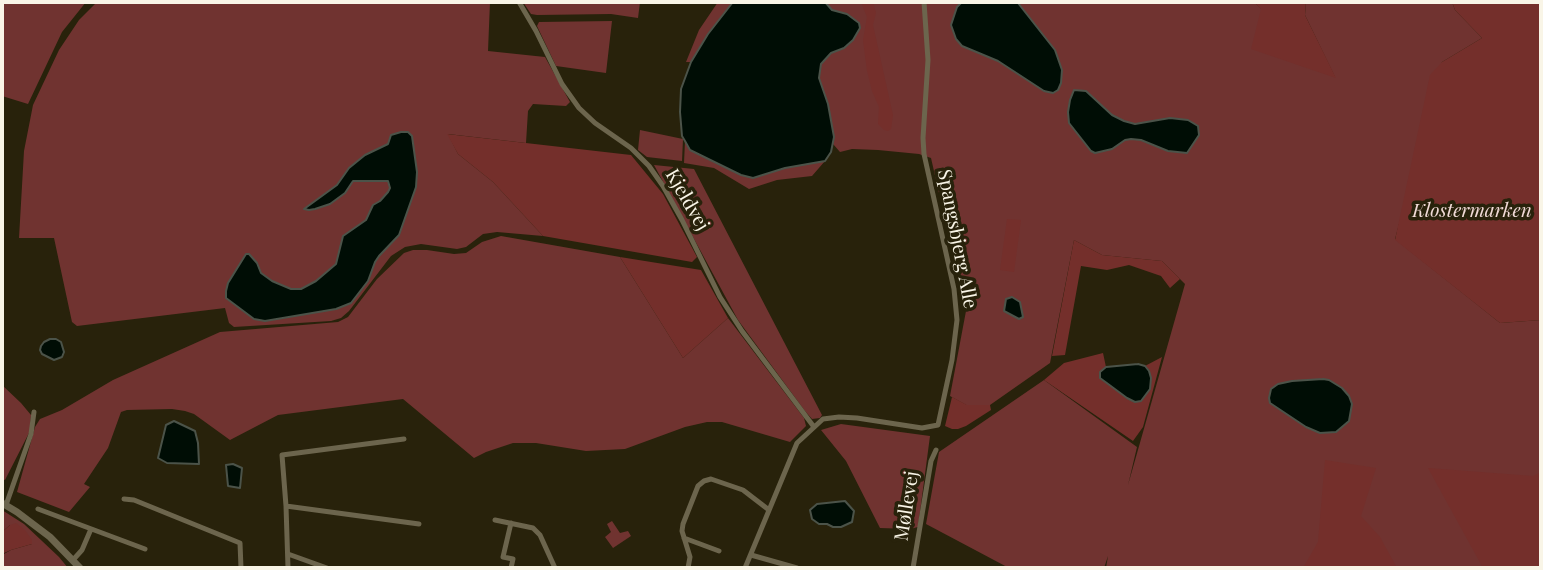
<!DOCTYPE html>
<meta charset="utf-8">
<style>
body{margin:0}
#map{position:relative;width:1543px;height:570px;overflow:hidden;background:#28220b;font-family:"Playfair Display",serif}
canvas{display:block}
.frame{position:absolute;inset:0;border:4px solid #f9f5e7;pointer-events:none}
</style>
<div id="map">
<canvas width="1543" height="570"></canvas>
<div class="frame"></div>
</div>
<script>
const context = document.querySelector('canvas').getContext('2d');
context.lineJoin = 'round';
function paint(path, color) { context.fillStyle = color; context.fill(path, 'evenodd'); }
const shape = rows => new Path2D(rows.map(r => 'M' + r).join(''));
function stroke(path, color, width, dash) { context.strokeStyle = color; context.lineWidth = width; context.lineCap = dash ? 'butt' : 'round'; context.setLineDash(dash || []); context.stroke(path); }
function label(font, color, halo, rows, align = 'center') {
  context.font = font + ' "Playfair Display",serif'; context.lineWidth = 7; context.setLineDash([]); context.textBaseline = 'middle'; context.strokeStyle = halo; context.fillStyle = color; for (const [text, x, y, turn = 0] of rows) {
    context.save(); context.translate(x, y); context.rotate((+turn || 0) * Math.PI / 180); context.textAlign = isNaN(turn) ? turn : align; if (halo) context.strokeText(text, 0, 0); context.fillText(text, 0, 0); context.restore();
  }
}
paint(shape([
 [2,2,86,2,62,32,28,104,2,96],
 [97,2,490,2,488,51,545,57,570,102,566,106,533,104,528,111,526,143,448,134,458,154,493,182,543,236,497,232,483,234,466,247,457,249,421,244,405,247,391,256,349,311,341,318,331,321,234,327,229,323,225,308,77,326,72,322,54,238,19,238,24,151,33,105,59,50,79,20],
 [523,2,640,2,638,18,611,14,537,15,531,14],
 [718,2,733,2,708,34,691,62,686,62,699,30],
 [825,2,1254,2,1335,77,1305,15,1306,2,1452,2,1455,10,1482,38,1442,62,1395,239,1500,323,1541,320,1541,568,1106,568,1108,556,1104,568,1009,568,926,524,939,452,1044,380,1137,447,1128,485,1185,284,1162,261,1102,255,1074,240,1050,363,990,405,968,406,950,396,966,311,931,158,919,154,878,150,852,149,840,152,833,144,834,137,828,104,819,77,821,64,831,53,844,48,847,14,832,10],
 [612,21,606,73,556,66,537,26,539,22],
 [640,130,683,139,682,161,647,157,638,150],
 [685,141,690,150,752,178,785,168,825,161,812,176,777,180,749,189,714,168,684,163],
 [654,165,694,169,822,415,820,418,812,419,805,411,738,320],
 [501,236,620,257,683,358,728,318,804,418,806,426,790,442,722,422,707,422,685,427,625,449,586,451,536,443,513,443,486,452,474,458,403,399,278,415,230,440,194,414,185,411,172,409,127,410,121,412,108,448,84,484,90,487,69,512,17,492,35,427,40,419,62,410,113,380,220,332,338,322,348,317,377,279,404,253,413,250,427,250,454,254,466,253,482,242],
 [2,385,21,403,31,415,30,431,5,480,2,479],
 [841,424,930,436,918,527,910,529,880,528,846,461,821,430],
 [2,510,24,524,59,557,68,568,2,568,2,555,11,550,32,544,10,525,2,532],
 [612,521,620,533,628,531,631,536,613,548,605,537,611,532,607,524]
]), '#703330');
paint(shape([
 [861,2,873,2,876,13,873,25,893,115,891,129,888,131,884,130,878,124,879,107,872,91,867,71,863,40,867,17],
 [1254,2,1306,2,1305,15,1336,78,1251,49,1261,9],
 [1452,2,1541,2,1541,320,1500,323,1395,240,1430,75,1442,62,1482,38,1455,10],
 [447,134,631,155,663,194,697,257,692,262,543,236,493,182,458,154],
 [1007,219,1021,220,1014,272,1000,270],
 [1074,240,1102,255,1162,261,1180,279,1170,288,1161,276,1129,265,1107,270,1081,266,1065,355,1052,356],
 [620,257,701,270,728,318,683,358],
 [1103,353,1106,367,1101,372,1150,371,1145,366,1162,357,1143,427,1133,441,1044,380,1064,363],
 [952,397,967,405,990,405,991,410,966,426,958,429,952,429,945,426],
 [1325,460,1376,468,1361,516,1380,537,1397,568,1303,568,1318,542],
 [1428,468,1533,476,1541,472,1541,568,1483,568],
 [16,523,25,530,32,540,32,544,11,550,2,554,2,532,10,525]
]), '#742f2b');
const water = shape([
 [733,2,825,2,832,10,847,14,859,23,860,28,853,40,844,48,831,53,821,64,819,78,828,104,834,137,831,152,825,161,785,168,753,178,741,175,690,150,685,141,682,136,680,112,681,89,691,62,708,34,733,2],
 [962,2,1018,3,1055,50,1062,70,1061,83,1058,90,1053,93,1044,91,998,61,962,46,956,39,951,25,957,7,962,2],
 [1074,90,1086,91,1112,115,1124,121,1135,124,1170,118,1188,120,1198,126,1199,135,1187,153,1168,151,1141,140,1131,139,1125,140,1112,149,1095,153,1091,151,1069,123,1068,112,1070,100,1074,90],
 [401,132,408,132,412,136,417,172,416,187,399,235,379,256,375,262,368,281,351,303,336,309,265,321,254,319,226,298,226,291,228,283,246,254,249,254,257,263,261,273,272,281,291,289,301,289,316,281,336,264,343,236,366,220,373,205,380,201,388,192,390,188,388,181,353,181,345,193,330,204,315,209,309,210,304,209,337,185,349,168,365,155,388,144,391,135,401,132],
 [1012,297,1020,302,1023,317,1019,319,1004,311,1006,299,1012,297],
 [50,339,56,339,61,342,64,352,62,357,54,360,42,354,40,350,41,346,44,342,50,339],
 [1138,364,1145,366,1149,371,1151,378,1150,389,1141,401,1135,402,1127,398,1100,378,1100,372,1106,367,1138,364],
 [1323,379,1329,380,1342,388,1349,396,1352,404,1349,421,1336,432,1320,433,1306,427,1270,403,1269,398,1271,389,1278,384,1292,381,1323,379],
 [174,421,195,431,198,443,199,464,167,463,158,458,166,425,174,421],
 [233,464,242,468,240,488,228,486,226,465,233,464],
 [845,501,854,511,852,522,841,527,833,527,827,524,819,524,812,519,810,510,817,504,845,501]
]);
paint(water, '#000d05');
stroke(water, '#4b5349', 2);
stroke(shape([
 [519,2,536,31,562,84,579,108,595,123,631,148,649,166,663,186,682,220,720,297,742,331,814,427],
 [124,499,134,500,240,543,241,568],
 [6,505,31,434,34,412],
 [286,506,419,524],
 [38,509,145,549],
 [495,520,533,528,540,535,555,568],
 [684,538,719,551],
 [288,554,327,568],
 [751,555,797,568],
 [73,560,82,550,91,529],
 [288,568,286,506,282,455,404,439],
 [511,568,513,559,503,557,511,523],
 [688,568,690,557,682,531,683,524,698,486,704,481,711,479,743,490,769,510],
 [745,568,797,443,823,419,839,417,857,418,922,428,938,425,952,360,957,320,954,289,924,154,923,138,928,60,924,2],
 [913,568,931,461,936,450]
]), '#6c654d', 5);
stroke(shape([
 [2,503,17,512,50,537,80,568]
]), '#6c654d', 7);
label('19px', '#f9f5e7', '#28220b', [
 ["Kjeldvej",687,200,60],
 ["Spangsbjerg Alle",957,239,79],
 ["Møllevej",907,506,-81]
]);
label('italic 19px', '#f2dbd8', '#28220b', [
 ["Klostermarken",1472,211]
]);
</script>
